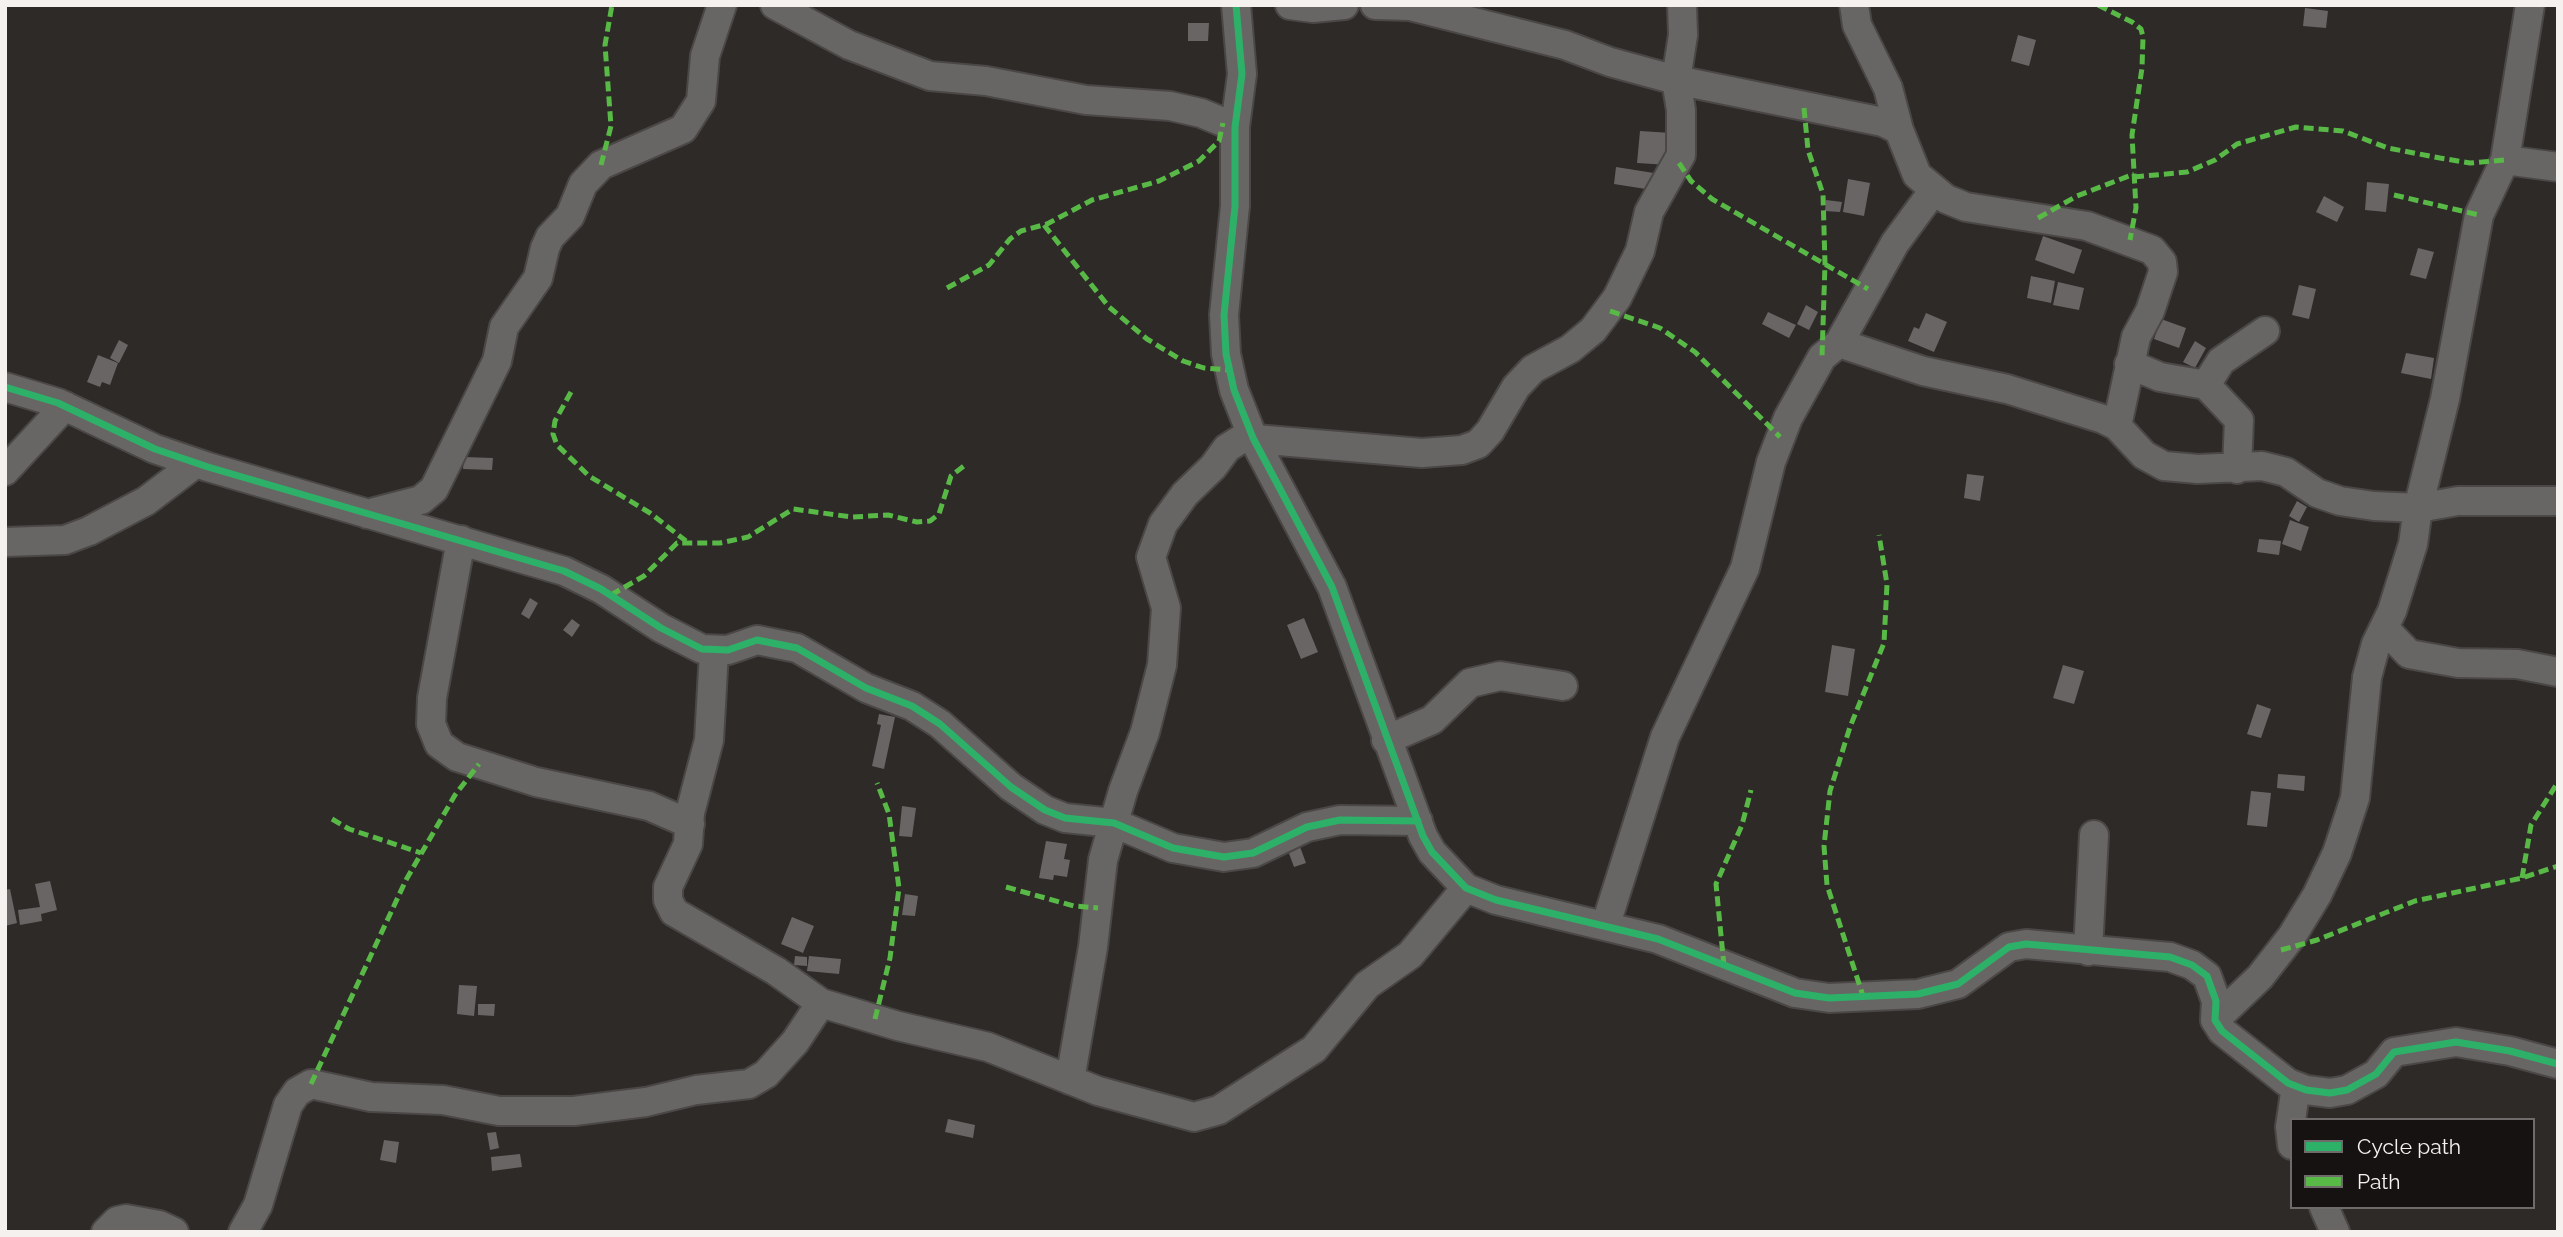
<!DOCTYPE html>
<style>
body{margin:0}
#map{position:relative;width:2563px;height:1237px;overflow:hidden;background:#2d2a28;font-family:Raleway,sans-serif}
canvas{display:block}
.frame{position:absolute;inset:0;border:7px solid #f5f1ef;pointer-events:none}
.legend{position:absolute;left:2290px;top:1118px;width:245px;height:91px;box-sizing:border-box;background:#151211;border:2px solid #6f6b6a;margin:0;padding:9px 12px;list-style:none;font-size:21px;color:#f5f1ef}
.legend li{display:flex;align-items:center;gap:14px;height:35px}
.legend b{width:35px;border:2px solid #6f6b6a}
</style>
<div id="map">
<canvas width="2563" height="1237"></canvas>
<div class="frame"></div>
<ul class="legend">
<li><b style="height:9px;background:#2db169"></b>Cycle path</li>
<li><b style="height:9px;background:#58b947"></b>Path</li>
</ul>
</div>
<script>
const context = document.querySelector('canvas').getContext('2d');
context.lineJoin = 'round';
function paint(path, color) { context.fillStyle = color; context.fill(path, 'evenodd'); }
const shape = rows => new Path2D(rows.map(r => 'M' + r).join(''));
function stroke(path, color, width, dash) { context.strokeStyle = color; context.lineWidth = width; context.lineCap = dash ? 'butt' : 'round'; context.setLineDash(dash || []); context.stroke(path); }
paint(shape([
 [2305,8,2328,11,2326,28,2303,26],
 [1188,23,1209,23,1208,41,1188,41],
 [2018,35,2036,40,2029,66,2011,61],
 [1640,131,1672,133,1669,165,1637,163],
 [1616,167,1654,173,1652,190,1614,184],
 [1848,179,1870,183,1864,216,1843,212],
 [2367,182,2389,184,2386,212,2365,210],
 [2324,196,2344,207,2337,222,2316,212],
 [1826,200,1842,202,1840,212,1825,211],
 [2043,236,2082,250,2074,274,2035,260],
 [2418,248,2434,252,2426,279,2410,275],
 [2031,276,2055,281,2051,303,2027,298],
 [2058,282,2084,288,2079,310,2053,305],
 [2299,285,2316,289,2309,319,2292,315],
 [1806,305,1818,312,1809,330,1797,324],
 [1768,312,1796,325,1789,338,1762,324],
 [1926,313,1947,322,1934,352,1908,341,1914,327,1919,329],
 [2161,319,2186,328,2179,348,2154,339],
 [119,340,128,345,119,363,110,358],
 [2195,341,2206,348,2195,368,2183,362],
 [2406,353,2434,358,2431,379,2401,373],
 [98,355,118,363,110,385,102,382,100,387,87,382],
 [464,457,493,458,492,470,463,469],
 [1967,474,1984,476,1980,501,1964,498],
 [2297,501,2307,507,2299,522,2289,516],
 [2290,520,2309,527,2301,551,2282,544],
 [2259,539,2281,541,2279,555,2257,552],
 [530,598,538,603,529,619,521,614],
 [1304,618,1318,652,1301,659,1287,625],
 [572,619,580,625,572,637,563,630],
 [1832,645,1855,649,1848,696,1825,692],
 [2063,665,2084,671,2074,704,2053,698],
 [2257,704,2271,709,2261,738,2247,734],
 [879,714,895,717,884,769,872,766,881,725,877,724],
 [2278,774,2305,776,2304,791,2277,788],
 [2251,791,2271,793,2267,827,2247,825],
 [902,806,916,808,912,837,899,836],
 [1046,841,1067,844,1064,859,1070,860,1067,877,1054,875,1053,880,1039,878],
 [1299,844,1306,863,1294,867,1287,848],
 [50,881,57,910,41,914,42,921,20,925,18,910,40,907,35,884],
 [10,889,17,923,5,926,5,890],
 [905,894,918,896,915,916,902,915],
 [792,917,814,926,803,953,781,944],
 [795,956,807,957,807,966,794,965],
 [809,956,841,959,839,974,807,971],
 [459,985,477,986,474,1016,457,1014],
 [478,1004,495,1004,494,1016,478,1015],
 [948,1119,975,1125,973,1138,945,1132],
 [496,1132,499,1148,490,1150,487,1133],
 [384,1140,399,1142,396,1163,380,1160],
 [520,1154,522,1167,492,1171,491,1157]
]), '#686564');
const minor = shape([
 [775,5,849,45,930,76,986,81,1086,100,1170,106,1201,113,1235,127],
 [1236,5,1242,74,1235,127,1235,206,1224,315,1226,354,1234,390,1253,438,1332,587,1423,836,1432,852,1466,888,1496,900,1658,939,1795,993,1829,998,1918,994,1958,984,2009,947,2026,944,2170,957,2192,965,2207,976,2216,1001,2215,1020,2222,1031,2288,1083,2306,1090,2330,1093,2347,1090,2376,1074,2394,1052,2456,1042,2510,1051,2558,1064],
 [1290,5,1313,8,1344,5],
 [1375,5,1410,6,1565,45,1610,62,1676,80,1883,122,1899,130,1917,175,1946,199,1966,207,2087,226,2152,250,2162,262,2163,272,2150,311,2136,337,2117,426],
 [1854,5,1857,25,1888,88,1899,130],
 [2505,160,2558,167],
 [1839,343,1923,371,2007,389,2103,419,2117,426,2144,455,2164,466,2198,469,2262,466,2286,472,2317,493,2340,501,2374,506,2418,508,2458,501,2558,501],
 [2129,364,2160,377,2206,385,2221,361,2265,331],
 [2206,385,2239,420,2237,469],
 [5,387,58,403,155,449,208,467,564,571,601,589,661,628,702,649,728,650,757,640,797,648,866,688,912,706,940,724,1011,787,1045,810,1065,818,1114,823,1173,848,1224,857,1253,853,1307,827,1340,820,1418,821],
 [5,471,65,406],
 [367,514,421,500,434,489,497,361,504,327,538,278,545,248,550,237,570,216,583,184,601,165,683,129,701,101,705,56,722,5],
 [461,540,432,698,431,724,439,744,457,757,536,782,649,806,690,824],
 [5,542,65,540,89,531,146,501,196,463],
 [2384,628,2409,654,2458,663,2517,664,2558,672],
 [714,652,709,740,690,813,688,844,668,887,668,900,674,912,776,971,821,1003,898,1026,988,1047,1098,1091,1194,1117,1219,1110,1314,1049,1367,985,1410,955,1466,888],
 [1386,740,1432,720,1470,683,1500,676,1563,686],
 [1606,924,1665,737,1745,568,1771,462,1788,418,1822,357,1839,343,1895,243,1934,190],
 [2088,951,2094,835],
 [2215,1020,2260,977,2292,936,2317,895,2337,853,2355,798,2367,677,2376,644,2392,611,2413,544,2418,508,2445,399,2479,215,2505,160,2530,5],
 [1070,1080,1093,947,1103,860,1123,791,1145,732,1162,665,1166,608,1151,557,1163,524,1185,494,1213,467,1227,448,1243,438,1422,453,1462,450,1478,444,1490,431,1516,387,1533,369,1570,349,1593,330,1617,298,1640,251,1649,212,1681,155,1681,110,1676,80,1683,35,1682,5],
 [2292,1145,2290,1127,2296,1086],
 [2324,1207,2335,1232],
 [106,1232,117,1221,126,1219,159,1225,174,1232],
 [243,1232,258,1205,288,1105,297,1092,311,1084,371,1097,443,1100,499,1111,574,1111,646,1102,696,1090,749,1084,766,1074,795,1042,821,1003]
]);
stroke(minor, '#4a4746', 32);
stroke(minor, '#686664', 28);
stroke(shape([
 [2098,5,2132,22,2141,29,2143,37,2142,68,2132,135,2136,208,2130,240],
 [1804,108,1808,150,1823,194,1825,264,1822,357],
 [1679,163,1691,181,1712,199,1868,289],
 [601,165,611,126,605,45,612,5],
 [2134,177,2187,172,2215,160,2237,144,2296,127,2343,131,2388,148,2440,158,2470,163,2505,160],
 [2394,195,2479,215],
 [2038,218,2077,196,2134,174],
 [1044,225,1109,307,1147,339,1183,361,1204,368,1229,370],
 [947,288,989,265,1010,239,1021,231,1047,224,1092,200,1159,181,1199,161,1219,141,1223,123],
 [1610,311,1660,328,1695,352,1780,437],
 [571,392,555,421,553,434,557,445,589,476,650,513,686,541],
 [611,595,644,576,677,543,720,543,748,537,793,509,852,517,888,515,917,522,930,521,939,514,951,476,965,465],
 [332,819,349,829,421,853],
 [2522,878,2531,825,2558,782],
 [1006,887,1074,906,1098,908],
 [2281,950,2317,940,2415,901,2522,878,2558,866],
 [1724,966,1716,884,1742,825,1751,790],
 [1864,999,1827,885,1824,846,1830,791,1850,727,1884,643,1887,584,1879,535],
 [875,1019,890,958,899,888,889,814,877,783],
 [311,1084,406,880,455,795,479,764]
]), '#58b947', 5, [10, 5]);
stroke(shape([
 [1236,5,1242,74,1235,127,1235,206,1224,315,1226,354,1234,390,1253,438,1332,587,1423,836,1432,852,1466,888,1496,900,1658,939,1795,993,1829,998,1918,994,1958,984,2009,947,2026,944,2170,957,2192,965,2207,976,2216,1001,2215,1020,2222,1031,2288,1083,2306,1090,2330,1093,2347,1090,2376,1074,2394,1052,2456,1042,2510,1051,2558,1064],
 [5,387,58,403,155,449,208,467,564,571,601,589,661,628,702,649,728,650,757,640,797,648,866,688,912,706,940,724,1011,787,1045,810,1065,818,1114,823,1173,848,1224,857,1253,853,1307,827,1340,820,1418,821]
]), '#2db169', 7);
</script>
